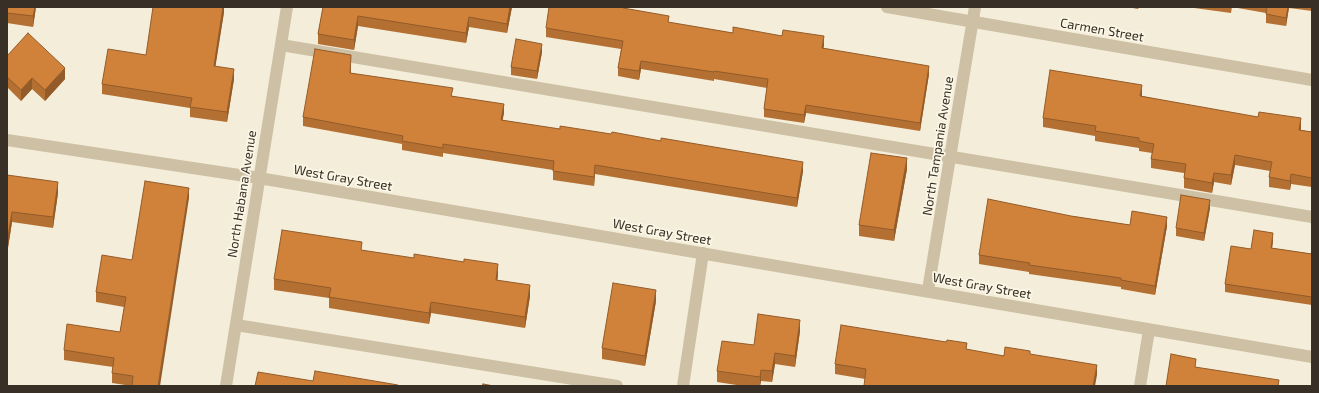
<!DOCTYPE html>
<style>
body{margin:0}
#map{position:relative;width:1319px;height:393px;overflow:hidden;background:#f4edd9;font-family:"Exo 2",sans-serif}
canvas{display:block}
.frame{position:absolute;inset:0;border:8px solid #383026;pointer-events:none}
</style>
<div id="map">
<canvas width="1319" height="393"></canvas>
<div class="frame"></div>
</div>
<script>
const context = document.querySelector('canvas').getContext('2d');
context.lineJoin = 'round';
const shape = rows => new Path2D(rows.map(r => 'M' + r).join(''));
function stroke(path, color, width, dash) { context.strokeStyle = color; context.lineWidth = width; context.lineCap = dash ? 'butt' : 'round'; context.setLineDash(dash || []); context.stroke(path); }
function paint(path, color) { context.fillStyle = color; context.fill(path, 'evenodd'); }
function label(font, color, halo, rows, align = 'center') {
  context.font = font + ' "Exo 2",sans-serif'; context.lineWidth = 3.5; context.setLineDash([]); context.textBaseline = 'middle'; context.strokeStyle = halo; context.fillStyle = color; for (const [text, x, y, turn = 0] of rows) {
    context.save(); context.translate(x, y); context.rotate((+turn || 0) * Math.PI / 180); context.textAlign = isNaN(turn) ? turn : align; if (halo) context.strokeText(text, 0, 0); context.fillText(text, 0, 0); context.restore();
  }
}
stroke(shape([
 [887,7,1312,80],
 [281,45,1312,217],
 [7,140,259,178,1312,357],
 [928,290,975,7],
 [236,325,617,386],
 [226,386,287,7],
 [683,386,703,253],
 [1140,386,1149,330]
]), '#cdc0a4', 12);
paint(shape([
 [7,7,36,7,33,27,7,23],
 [224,7,224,12,215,66,234,79,227,122,190,117,190,108,102,94,102,84,146,55],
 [323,7,512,7,507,33,469,27,466,43,358,26,354,50,318,44,318,34],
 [623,7,623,9,669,23,733,33,824,45,823,48,929,74,920,131,806,113,804,123,764,117,764,109,767,88,714,79,714,81,641,69,639,80,618,76,618,68,621,49,546,37,546,28],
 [1127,7,1139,7,1138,9],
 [1187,7,1312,7,1312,11,1289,8,1286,26,1266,23,1266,13,1232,7,1231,13],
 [542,52,537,79,511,75,511,67],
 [7,56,65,79,45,101,32,89,21,101,7,87],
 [351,64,351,73,453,96,504,113,502,120,803,171,797,207,595,174,594,186,553,180,553,170,443,153,443,157,402,150,402,144,303,126,303,117],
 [1142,94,1142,96,1301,128,1300,130,1312,132,1312,187,1291,184,1290,190,1269,187,1269,177,1270,171,1235,165,1231,185,1214,182,1212,193,1184,188,1184,173,1151,168,1151,159,1152,153,1139,151,1139,148,1095,141,1095,136,1043,127,1043,118],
 [907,169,894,241,859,236,859,225],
 [7,175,58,193,53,228,12,222,7,254],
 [189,198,132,386,112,383,112,373,113,367,64,360,64,350,120,332,124,307,96,302,96,292,132,260],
 [1210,208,1204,241,1176,236,1176,228],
 [1071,216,1130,225,1167,226,1155,295,1121,289,1121,287,1029,274,1029,272,979,264,979,255],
 [1273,241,1272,248,1312,254,1312,305,1225,292,1225,284,1251,249],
 [362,250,498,275,497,280,530,296,525,328,431,313,429,324,329,308,329,298,274,290,274,279],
 [656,301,645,366,602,359,602,348],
 [800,331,795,367,775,364,772,382,761,381,760,386,743,386,717,382,717,371,754,345],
 [967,350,1004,356,1030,354,1097,375,865,379,835,374,835,364]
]), '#b47032');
paint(shape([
 [35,7,36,7,33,27,33,16],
 [223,7,224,7,224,12,214,76,214,66],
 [510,7,512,7,507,33,507,24],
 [1288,7,1289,7,1286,26,1286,18],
 [358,16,358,26,354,50,354,40],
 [469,17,469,27,466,43,466,33],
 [824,36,824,45,822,57,822,48],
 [542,44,542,52,537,79,537,71],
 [641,61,641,69,639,80,639,71],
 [929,66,929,74,920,131,920,123],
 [65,68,65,79,45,101,45,90],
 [234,69,234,79,227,122,227,112],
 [32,78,32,89,21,101,21,90],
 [1142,85,1142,94,1140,106,1140,96],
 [504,104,504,113,501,129,501,120],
 [806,105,806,113,804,123,804,115],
 [1301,118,1301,128,1299,139,1299,130],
 [1235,155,1235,165,1231,185,1231,175],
 [907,158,907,169,894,241,894,230],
 [803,162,803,171,797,207,797,198],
 [595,165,595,174,594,186,594,177],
 [1214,173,1214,182,1212,193,1212,183],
 [1291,174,1291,184,1290,190,1290,181],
 [58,182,58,193,53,228,53,217],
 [189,188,189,198,160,386,158,386],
 [1210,200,1210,208,1204,241,1204,233],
 [12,212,12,222,7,254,7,243],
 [1167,217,1167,226,1155,295,1155,286],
 [1273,233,1273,241,1271,256,1271,248],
 [498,264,498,275,496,291,496,280],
 [530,285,530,296,525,328,525,317],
 [656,290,656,301,645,366,645,356],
 [431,302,431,313,429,324,429,313],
 [800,320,800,331,795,367,795,356],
 [775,353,775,364,772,382,772,371],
 [1097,365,1097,375,1095,386,1093,386],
 [761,370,761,381,760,386,760,377]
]), '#925b29');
const building = shape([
 [7,7,35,7,33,16,7,13,7,7],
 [153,7,223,7,214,66,234,69,227,112,190,107,192,98,102,84,108,49,146,55,153,7],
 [323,7,510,7,507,24,469,17,466,33,358,16,354,40,318,34,323,7],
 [549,7,623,7,623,8,669,16,668,22,733,33,733,27,782,36,783,30,824,36,822,48,929,66,920,123,806,105,804,115,764,109,768,79,714,71,714,72,641,61,639,71,618,68,623,41,546,28,549,7],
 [1267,7,1288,7,1286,18,1266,14,1267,7],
 [28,33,65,68,45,90,32,78,21,90,7,77,7,56,28,33],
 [516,39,542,44,537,71,511,67,516,39],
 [315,49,351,55,350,73,453,88,451,96,504,104,501,120,560,129,560,126,611,134,612,132,661,141,661,138,803,162,797,198,595,165,594,177,553,171,554,161,443,144,443,148,402,141,403,136,303,117,315,49],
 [1050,70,1142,85,1140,96,1258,117,1259,112,1301,118,1299,130,1312,132,1312,178,1291,174,1290,181,1269,177,1272,162,1235,155,1231,175,1214,173,1212,183,1184,178,1186,164,1151,159,1154,144,1139,141,1139,138,1095,131,1096,126,1043,118,1050,70],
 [871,153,907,158,894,230,859,225,871,153],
 [7,175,58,182,53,217,12,212,7,243,7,175],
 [145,181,189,188,158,386,132,386,133,376,112,373,114,358,64,350,67,324,120,332,126,297,96,292,102,255,132,260,145,181],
 [1181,195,1210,200,1204,233,1176,228,1181,195],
 [988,199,1071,216,1130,225,1132,211,1167,217,1155,286,1121,280,1121,278,1029,265,1030,263,979,255,988,199],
 [282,230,362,242,361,250,414,258,414,254,464,262,464,259,498,264,496,280,530,285,525,317,431,302,429,313,329,297,331,288,274,279,282,230],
 [1254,230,1273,233,1271,248,1312,254,1312,297,1225,284,1231,246,1251,249,1254,230],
 [613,283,656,290,645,356,602,348,613,283],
 [758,314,800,320,795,356,775,353,772,371,761,370,760,377,717,371,722,341,754,345,758,314],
 [841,325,946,342,947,340,967,343,966,349,1004,356,1005,347,1030,351,1030,354,1097,365,1093,386,864,386,866,369,835,364,841,325],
 [1171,354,1196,359,1195,367,1279,380,1278,386,1166,386,1171,354],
 [315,371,398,385,398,386,255,386,258,372,313,381,315,371],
 [483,384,494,386,482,386,483,384]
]);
paint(building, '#d1823a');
stroke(building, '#925b29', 1);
label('13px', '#383026', '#fbf6e6', [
 ["Carmen Street",1102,30,10],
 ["North Tampania Avenue",938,146,-81],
 ["West Gray Street",343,178,10],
 ["North Habana Avenue",242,194,-81],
 ["West Gray Street",662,232,10],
 ["West Gray Street",982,286,10]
]);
</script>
